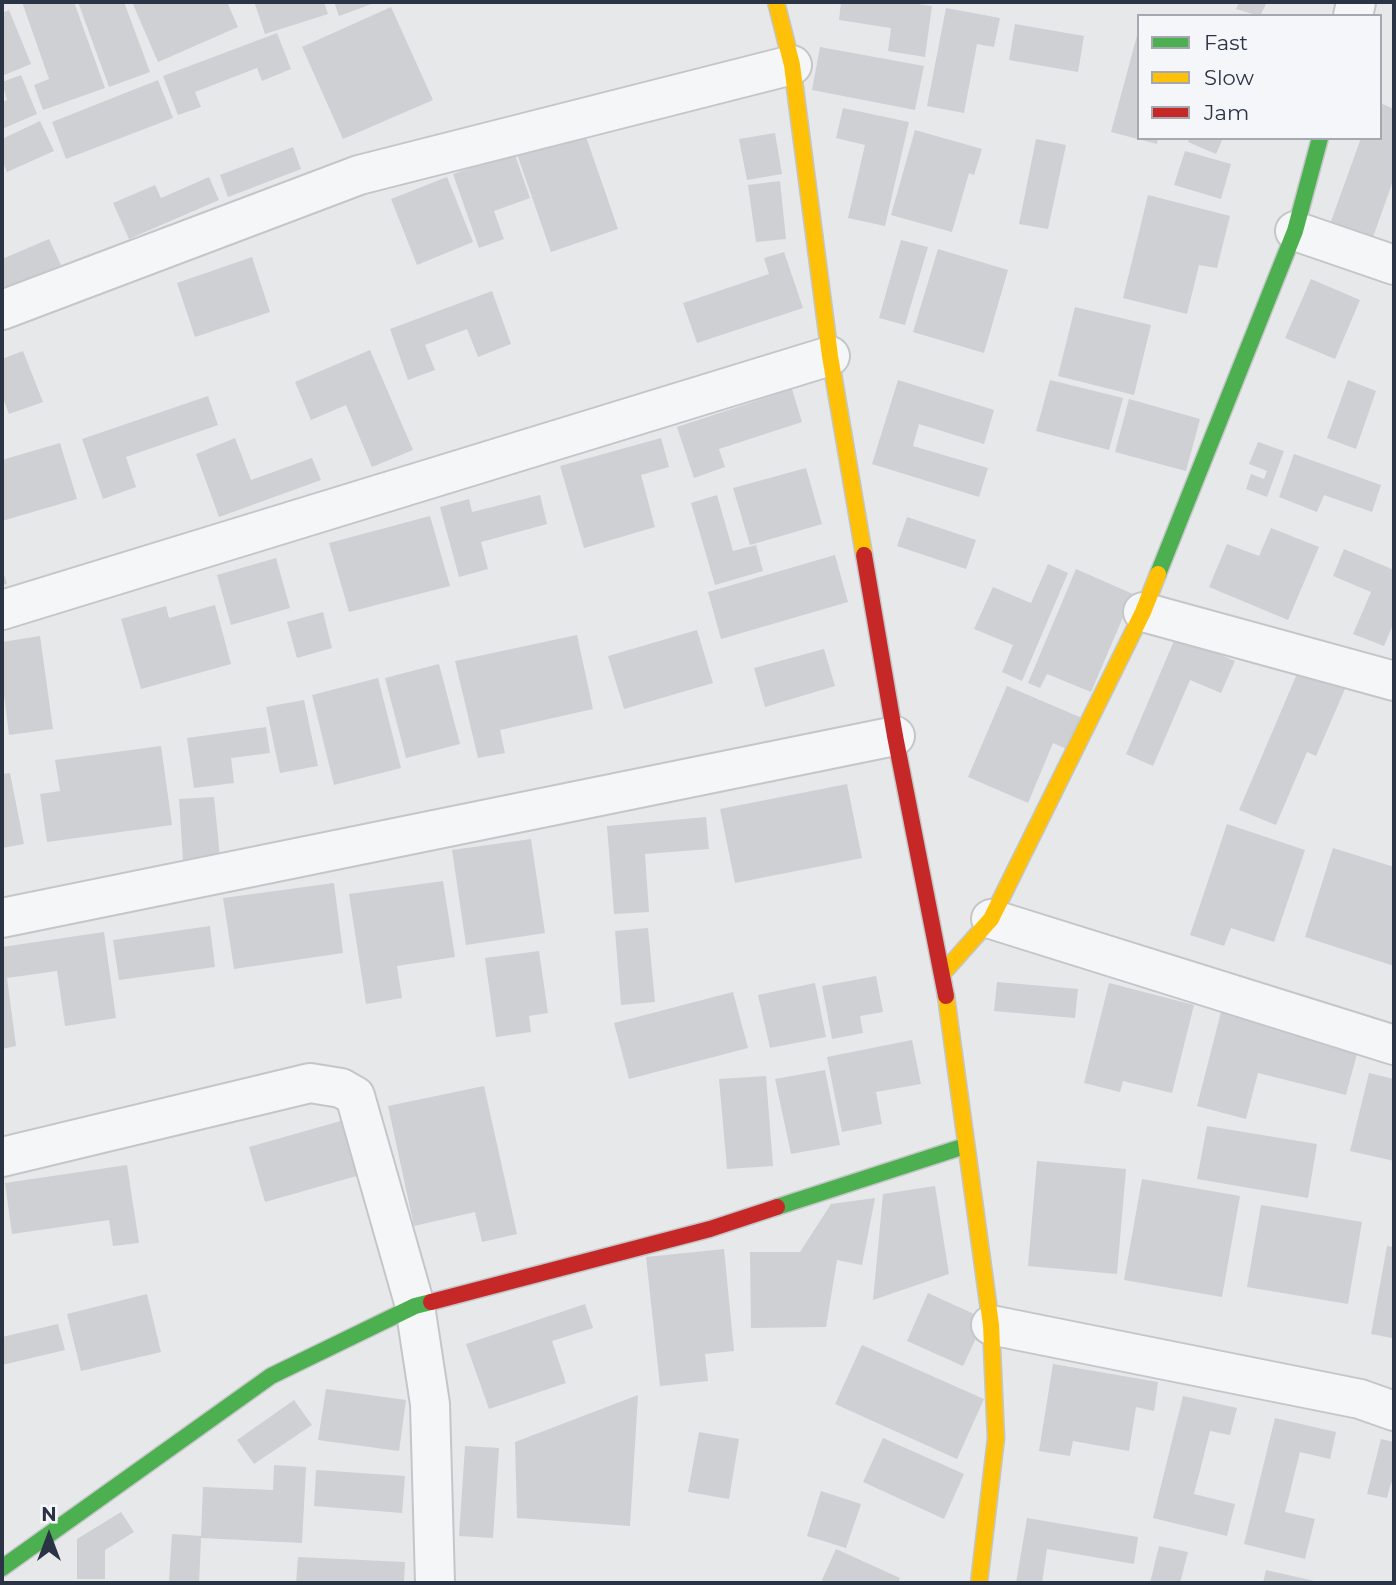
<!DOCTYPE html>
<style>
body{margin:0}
#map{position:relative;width:1396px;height:1585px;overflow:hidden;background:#e6e8ea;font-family:Montserrat,sans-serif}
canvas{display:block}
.frame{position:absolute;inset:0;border:4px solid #2b3445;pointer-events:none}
.legend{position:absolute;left:1137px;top:14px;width:245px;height:126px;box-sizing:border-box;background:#f4f6f9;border:2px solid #a4a8b1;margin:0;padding:9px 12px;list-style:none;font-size:21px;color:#2b3445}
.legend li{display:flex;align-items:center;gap:14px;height:35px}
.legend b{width:35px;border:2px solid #a4a8b1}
.north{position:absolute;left:14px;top:1501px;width:70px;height:70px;-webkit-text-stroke:5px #f4f6f9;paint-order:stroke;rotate:0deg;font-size:19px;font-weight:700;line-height:28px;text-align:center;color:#2b3445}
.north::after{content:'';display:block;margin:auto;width:24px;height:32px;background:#2b3445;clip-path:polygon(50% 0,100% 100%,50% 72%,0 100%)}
</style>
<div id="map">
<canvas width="1396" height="1585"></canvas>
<div class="frame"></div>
<ul class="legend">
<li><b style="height:9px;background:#4caf50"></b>Fast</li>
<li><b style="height:9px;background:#ffc107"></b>Slow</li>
<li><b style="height:9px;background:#c62828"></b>Jam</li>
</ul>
<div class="north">N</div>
</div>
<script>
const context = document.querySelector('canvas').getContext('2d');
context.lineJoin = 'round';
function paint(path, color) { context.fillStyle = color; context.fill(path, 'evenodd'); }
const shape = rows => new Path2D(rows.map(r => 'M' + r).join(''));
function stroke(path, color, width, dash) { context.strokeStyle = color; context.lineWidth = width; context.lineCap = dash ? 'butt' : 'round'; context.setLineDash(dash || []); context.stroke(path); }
paint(shape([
 [22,2,74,2,105,88,43,110,34,85,49,79],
 [78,2,124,2,150,72,109,87],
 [132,2,227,2,238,27,158,62],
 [263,2,324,2,328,14,265,34,255,4],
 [334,2,377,2,339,16],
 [841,2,903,2,932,6,925,57,888,51,891,28,839,20],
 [1239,2,1267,2,1260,16,1236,9],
 [391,7,433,100,343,139,302,47],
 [946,8,1000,18,994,47,977,44,964,113,927,106],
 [9,10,31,64,2,76,2,13],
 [1015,24,1084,36,1078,72,1009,60],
 [1138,32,1139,138,1158,138,1157,144,1111,132],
 [277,33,291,69,262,81,257,68,195,92,201,107,178,115,163,76],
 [820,47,924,66,915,110,812,90],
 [21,75,37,114,2,129,2,102,7,100,2,82],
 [158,80,173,118,66,159,52,122],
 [1380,103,1394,109,1394,178,1372,240,1330,224,1361,138,1380,138],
 [843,108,909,122,885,226,848,218,865,145,836,138],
 [40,121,54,151,7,172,2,160,2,139],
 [915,130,982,149,974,175,969,173,952,232,891,215],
 [584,131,618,229,551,252,517,154],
 [775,133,782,174,747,180,739,139],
 [1189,138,1223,138,1216,154,1188,142],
 [1036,139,1066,145,1048,229,1019,224],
 [293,147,301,169,228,197,220,175],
 [1185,151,1231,164,1221,199,1174,185],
 [514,152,530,198,494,211,504,239,479,248,453,174],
 [209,177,219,200,129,239,113,203,155,185,161,198],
 [447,177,473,242,417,265,391,199],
 [780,181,786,239,756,242,748,185],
 [1148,195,1230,216,1217,268,1199,265,1187,314,1123,298],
 [49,239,61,265,2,290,2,259],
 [901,240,928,247,905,325,879,318],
 [938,249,1008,270,984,353,913,332],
 [784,252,803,308,697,343,683,303,769,274,764,258],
 [252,257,270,312,195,337,177,283],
 [1311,279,1360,300,1335,359,1285,338],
 [492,291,511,344,478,357,467,329,425,345,435,370,408,380,390,329],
 [1075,307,1151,325,1134,395,1058,376],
 [370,350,413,450,372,467,346,405,311,420,295,382],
 [23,351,43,402,9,414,2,395,2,359],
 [898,380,994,410,984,444,919,424,913,446,988,468,979,497,872,464],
 [1050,380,1123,398,1109,450,1036,431],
 [1348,380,1376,391,1356,449,1327,438],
 [792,389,802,422,719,449,725,467,694,478,677,427],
 [208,396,218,425,126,457,136,487,103,499,82,439],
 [1129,399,1200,419,1186,471,1115,452],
 [235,438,251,480,312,458,321,480,219,517,196,454],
 [661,438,669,467,641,475,655,527,584,548,560,466],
 [1258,442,1284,451,1267,497,1246,489,1251,474,1264,479,1267,471,1249,464],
 [60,443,77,499,2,521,2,460],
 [1294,454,1381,485,1372,512,1324,495,1317,512,1279,497],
 [806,468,822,524,750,545,733,488],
 [540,495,547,524,481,542,488,569,459,577,440,507,469,499,472,512],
 [717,495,733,551,756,545,763,571,715,585,691,503],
 [430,516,450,586,349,612,329,543],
 [907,517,976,540,966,569,897,546],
 [1271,528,1319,547,1288,620,1209,587,1227,544,1259,556],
 [1344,549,1394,570,1394,622,1384,646,1353,634,1371,592,1333,576],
 [835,555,848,602,721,639,708,592],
 [276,558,290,608,231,625,217,575],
 [1048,564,1068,573,1022,681,1002,672,1013,645,974,629,993,587,1031,603],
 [2,568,7,584,2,585],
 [1076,569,1133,594,1091,692,1047,674,1040,688,1028,683],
 [215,605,231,664,141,689,121,619,166,606,169,618],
 [323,612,332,648,297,658,287,622],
 [697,630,713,683,624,709,608,656],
 [577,635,593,709,500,730,505,753,478,758,455,661],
 [40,636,53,729,9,735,2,678,2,642],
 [1176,636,1235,661,1221,693,1190,680,1153,766,1126,754],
 [824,649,835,686,765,707,754,668],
 [439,664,460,744,406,758,385,678],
 [1299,669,1345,689,1316,756,1307,752,1276,825,1239,810],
 [378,678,401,768,334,785,312,695],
 [1007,686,1082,718,1069,750,1053,743,1028,803,968,777],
 [304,700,318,766,280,773,266,707],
 [266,727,270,753,231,758,234,783,194,788,187,738],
 [161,746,172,825,47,842,40,794,60,791,55,760],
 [10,773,24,844,2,848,2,774],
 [847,784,862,858,735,883,720,809],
 [214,797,220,857,183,860,179,799],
 [706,817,709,849,645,854,649,912,614,914,607,826],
 [1227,824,1305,850,1274,942,1231,928,1224,946,1190,935],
 [531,839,545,933,466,945,452,850],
 [1333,848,1394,867,1394,966,1305,937],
 [443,881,455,957,397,966,402,998,366,1004,349,894],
 [334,883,343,953,234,969,223,898],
 [210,926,215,967,119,980,113,940],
 [648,928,655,1002,621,1005,615,931],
 [104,932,116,1018,65,1026,57,971,7,978,16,1046,2,1049,2,947],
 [539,951,548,1013,529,1016,531,1032,496,1037,485,958],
 [876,976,883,1012,860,1016,863,1033,832,1039,822,986],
 [997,982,1078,989,1075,1018,994,1011],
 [815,983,826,1037,770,1048,758,995],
 [1109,983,1194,1005,1172,1093,1123,1081,1120,1092,1084,1083],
 [733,992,748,1048,629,1079,614,1023],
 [1221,1012,1359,1046,1346,1095,1258,1073,1246,1119,1197,1106],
 [912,1040,921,1084,876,1092,882,1124,842,1132,827,1057],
 [825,1070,840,1145,791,1154,775,1079],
 [1369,1073,1394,1079,1394,1161,1350,1151],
 [766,1076,773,1166,727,1169,719,1079],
 [484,1086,517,1234,482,1242,475,1212,414,1226,388,1106],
 [344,1120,360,1175,265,1202,249,1147],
 [1207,1126,1317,1144,1308,1198,1197,1179],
 [1037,1161,1126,1169,1117,1274,1028,1266],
 [127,1165,139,1243,113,1246,109,1220,12,1234,5,1183],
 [1142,1179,1240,1196,1222,1297,1124,1280],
 [935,1186,949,1274,873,1300,883,1194],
 [875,1198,862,1265,837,1260,826,1327,751,1328,750,1252,800,1252,831,1204],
 [1261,1205,1362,1222,1348,1304,1247,1287],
 [1387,1246,1394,1247,1392,1338,1371,1334],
 [724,1249,734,1351,705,1354,708,1381,660,1386,646,1257],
 [928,1293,985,1319,963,1366,907,1341],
 [147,1294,161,1352,81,1371,67,1314],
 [585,1304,593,1328,552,1341,566,1383,489,1409,466,1344],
 [58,1324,65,1350,2,1365,2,1337],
 [862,1345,984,1399,957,1459,835,1404],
 [1053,1364,1158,1382,1154,1411,1136,1407,1129,1451,1073,1441,1070,1456,1039,1451],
 [326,1389,406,1400,399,1451,318,1440],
 [638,1395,630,1526,517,1518,515,1442],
 [1183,1396,1237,1408,1230,1435,1210,1431,1194,1494,1235,1504,1227,1536,1153,1518],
 [294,1400,312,1425,254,1464,237,1440],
 [1275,1418,1336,1432,1330,1459,1300,1452,1285,1512,1315,1519,1305,1559,1244,1544],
 [699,1432,739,1439,729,1499,688,1492],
 [883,1438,964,1474,944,1519,863,1482],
 [1381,1439,1394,1442,1394,1484,1391,1483,1387,1498,1367,1494],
 [465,1446,499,1448,493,1538,459,1536],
 [274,1465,306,1467,302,1543,201,1538,199,1583,169,1583,172,1534,201,1536,203,1487,273,1490],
 [316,1470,405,1476,402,1513,314,1506],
 [821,1491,861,1504,846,1548,807,1536],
 [121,1512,134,1532,105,1550,105,1579,77,1579,77,1539],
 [1027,1518,1138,1537,1134,1564,1047,1549,1042,1583,1016,1583],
 [1159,1546,1188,1552,1180,1583,1150,1583],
 [836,1549,900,1578,898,1583,828,1583,822,1580],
 [298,1557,405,1562,404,1583,296,1583],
 [1266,1570,1319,1582,1319,1583,1263,1583]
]), '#ced0d3');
const street = shape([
 [1353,16,1356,2],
 [1295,231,1394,265],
 [2,310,359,175,792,65],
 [2,610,830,356],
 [1143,612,1394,681],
 [2,918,895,736],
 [991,919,1394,1045],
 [2,1157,310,1083,341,1088,355,1096,415,1306,430,1404,435,1583],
 [991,1325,1360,1399,1394,1411]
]);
const fast = shape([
 [1158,574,1295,231,1320,138],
 [777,1207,965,1146],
 [2,1568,271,1376,415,1306,431,1302]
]);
const slow = shape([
 [776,2,792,65,830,356,864,555],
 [943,973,991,919,1143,612,1158,574],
 [946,996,991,1325,996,1438,979,1583]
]);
const jam = shape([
 [864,555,895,736,946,996],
 [431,1302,710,1229,777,1207]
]);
stroke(street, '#c4c6c8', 42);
stroke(fast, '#c4c6c8', 19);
stroke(slow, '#c4c6c8', 19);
stroke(jam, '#c4c6c8', 19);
stroke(street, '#f5f6f7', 38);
stroke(fast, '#4caf50', 16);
stroke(slow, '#ffc107', 16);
stroke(jam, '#c62828', 16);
</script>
